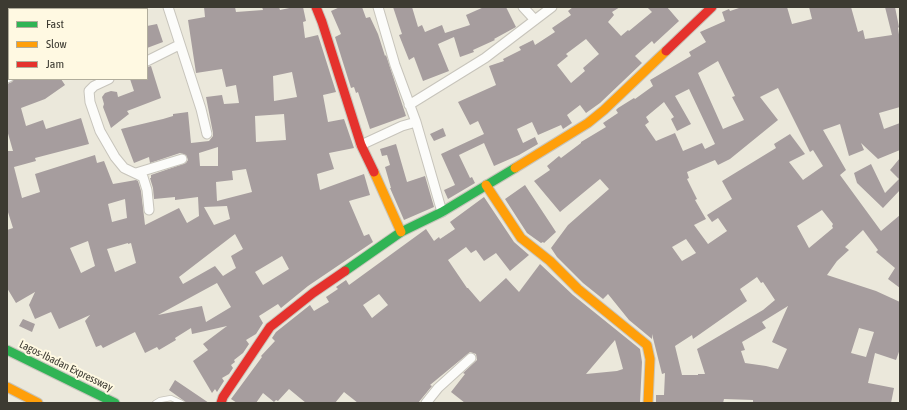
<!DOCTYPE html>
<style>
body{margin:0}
#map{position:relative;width:907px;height:410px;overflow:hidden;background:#ebe8db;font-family:"Asap Condensed",sans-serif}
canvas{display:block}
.frame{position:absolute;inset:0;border:8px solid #3d3b32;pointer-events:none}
.legend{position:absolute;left:8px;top:8px;width:140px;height:72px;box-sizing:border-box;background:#fff9e2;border:1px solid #b1ad9c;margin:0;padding:5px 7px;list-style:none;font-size:12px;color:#3d3b32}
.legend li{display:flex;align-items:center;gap:8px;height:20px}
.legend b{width:20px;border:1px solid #b1ad9c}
</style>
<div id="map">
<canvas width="907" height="410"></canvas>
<div class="frame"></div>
<ul class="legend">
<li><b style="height:5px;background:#30b455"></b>Fast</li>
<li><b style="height:5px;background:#ff9f0a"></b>Slow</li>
<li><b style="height:5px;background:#e5322d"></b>Jam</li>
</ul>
</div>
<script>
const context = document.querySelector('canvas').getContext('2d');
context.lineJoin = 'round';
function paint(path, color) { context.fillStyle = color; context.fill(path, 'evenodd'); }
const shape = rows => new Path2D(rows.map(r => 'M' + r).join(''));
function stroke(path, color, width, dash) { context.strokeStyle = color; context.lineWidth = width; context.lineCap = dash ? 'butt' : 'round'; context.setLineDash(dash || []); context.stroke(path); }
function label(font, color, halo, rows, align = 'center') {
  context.font = font + ' "Asap Condensed",sans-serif'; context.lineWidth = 4; context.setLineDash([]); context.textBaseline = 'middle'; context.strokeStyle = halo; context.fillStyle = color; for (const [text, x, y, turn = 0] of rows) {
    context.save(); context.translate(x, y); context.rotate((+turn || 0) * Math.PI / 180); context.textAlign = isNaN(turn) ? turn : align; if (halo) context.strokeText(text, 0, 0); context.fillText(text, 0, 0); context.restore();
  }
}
paint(shape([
 [204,7,235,7,236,12,263,10,262,7,279,7,280,10,294,7,303,7,306,21,303,22,305,38,318,35,336,92,323,95,328,122,344,119,354,148,329,153,334,169,317,174,320,190,364,174,370,195,349,201,364,236,369,234,373,242,308,286,281,308,278,304,259,316,263,323,256,334,246,340,249,344,243,353,234,360,235,362,231,365,233,368,229,374,222,378,224,381,217,392,215,389,212,393,193,361,208,350,203,344,227,326,192,334,191,328,175,338,176,340,159,350,157,347,145,353,135,332,103,348,101,345,96,347,85,321,90,315,59,329,51,312,35,319,29,305,35,292,16,303,7,288,7,230,13,228,7,209,7,151,13,151,7,130,7,84,12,82,14,79,61,79,65,85,45,99,21,108,26,126,43,120,46,129,81,118,89,144,35,158,36,161,14,167,22,198,40,192,35,174,95,155,97,163,104,161,113,184,136,180,138,181,141,191,145,225,179,208,187,223,199,216,198,197,175,200,175,197,154,199,153,188,150,178,151,178,151,175,186,163,188,160,186,155,180,153,150,163,149,157,134,163,121,129,163,119,173,116,173,114,188,112,191,143,209,141,213,136,213,133,206,97,222,95,224,104,239,103,236,85,226,87,222,69,196,73,188,20,205,17],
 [292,72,297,97,274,101,273,76],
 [284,114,286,140,256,142,255,116],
 [218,147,218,166,200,166,199,153],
 [246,169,252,192,217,201,216,182,233,180,232,171],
 [125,199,127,218,112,222,108,204],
 [227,206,230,219,214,225,204,207],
 [235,234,243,249,231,256,236,268,223,276,215,266,183,284,179,277],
 [88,241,95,266,81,273,70,248],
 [128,243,128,244,131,243,136,263,115,272,107,249],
 [282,256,289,269,263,285,255,272],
 [217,283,231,307,206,322,202,306,158,315],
 [340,7,362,7,366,18,370,17,378,34,385,56,386,55,406,116,370,129,358,92,356,93,354,87,351,88,335,37,341,34,331,11],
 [393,7,412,7,418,27,422,25,425,32,442,25,445,33,470,25,466,15,484,7,506,7,516,27,494,39,495,40,473,50,474,52,460,57,454,37,438,44,449,71,423,81,414,57,409,60,399,35,402,34],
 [573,7,620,7,612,12,614,15,608,22,621,36,628,30,629,31,652,12,647,7,667,7,679,21,654,44,652,41,635,56,642,63,600,103,586,113,580,105,567,115,572,123,563,129,561,125,538,135,532,122,517,129,523,143,535,137,538,144,519,155,494,166,484,143,459,155,470,178,472,177,475,183,448,199,444,190,455,185,441,154,484,134,478,121,470,125,458,102,496,85,489,66,504,61,503,59,521,50,519,47,533,40,535,45,555,32,552,28,571,15,568,11],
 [586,39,599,54,583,68,585,71,571,83,557,65,568,56,566,54],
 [742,7,787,7,792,24,812,19,809,7,851,7,858,32,863,30,865,39,892,35,885,7,895,7,899,27,898,28,900,41,900,107,879,113,884,129,900,123,900,150,878,159,861,143,864,150,849,156,840,124,823,130,846,170,840,175,881,231,900,215,900,288,888,279,895,268,876,252,878,250,863,230,845,247,849,250,837,261,827,275,876,291,900,302,900,349,896,360,875,353,868,383,894,388,891,403,753,403,753,400,724,399,723,403,656,403,656,395,664,395,665,373,662,374,652,334,652,339,629,320,608,294,603,299,583,283,557,257,551,248,568,225,609,189,600,179,560,212,534,181,550,170,547,166,559,156,561,158,581,143,581,142,606,127,603,123,618,113,616,110,618,108,634,98,635,99,653,86,650,80,691,56,689,52,706,42,700,32,725,21,722,12,729,9,730,11],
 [718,61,735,96,732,97,744,120,723,129,698,73],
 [778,88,810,152,813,150,823,166,803,180,789,162,805,154,790,134,774,144,776,148,722,181,732,199,707,215,712,222,718,218,727,231,708,244,694,225,706,219,695,200,697,199,687,179,689,178,687,172,715,160,718,165,730,159,778,120,760,97],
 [689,89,715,144,705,149,702,143,683,151,675,133,656,141,645,125,649,122,646,117,664,102,674,117,671,119,677,131,691,124,675,96],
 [822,210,833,224,832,226,833,228,809,248,797,226],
 [686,239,696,253,682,261,672,247],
 [757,277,761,283,763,282,775,300,763,310,697,349,705,374,698,374,698,375,682,375,675,346,692,335,693,339,747,301,740,289],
 [788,306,772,342,787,349,778,369,766,366,745,363,741,351,745,350,742,342,766,328,762,322],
 [859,328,874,332,866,357,851,353],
 [157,24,163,42,147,48,147,26],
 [151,66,161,98,127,111,129,114,111,128,103,107,104,104,102,97,105,93,111,91,117,92,118,97,134,91,130,79,147,79,147,67],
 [443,128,446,136,434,141,430,134],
 [396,144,407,182,425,176,434,207,404,220,390,188,391,188,385,167,390,165,387,155,382,156,380,149],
 [900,158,900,190,883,208,857,183,854,173,871,164,885,193,899,179,890,170],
 [525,185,556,232,544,243,543,242,541,243,527,233,505,199],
 [484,197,514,242,529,255,510,271,496,253,484,261,476,250,471,253,466,247,448,260,467,288,468,288,480,302,506,278,519,292,540,264,573,295,640,349,642,362,640,403,465,403,451,392,465,374,463,373,477,360,476,354,470,352,430,385,432,386,418,403,358,403,344,392,335,403,306,403,289,389,278,401,276,400,274,402,263,393,256,403,237,403,231,399,262,357,261,356,275,341,272,338,276,332,310,305,314,311,329,302,326,297,338,289,336,287,346,280,349,285,426,229,434,241,439,237,440,239,455,229,450,222],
 [379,294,388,305,372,318,363,305],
 [615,340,623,369,617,371,586,374],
 [23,319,35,324,32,332,19,326],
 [175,380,209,403,187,403,169,390]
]), '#a69d9e');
const lane = shape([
 [155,403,160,400,171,398,182,403]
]);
const street = shape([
 [168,7,201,109,207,134],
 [378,7,395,65,416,122,442,212],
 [523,7,535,20],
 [137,9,142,7],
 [147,61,179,45],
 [7,78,9,77],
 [109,79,94,86,89,91,90,102,100,131,115,157,124,168,143,177,147,190,149,210],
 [409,105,485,58,552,7],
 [361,145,402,126,416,122],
 [136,173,182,159],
 [426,403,438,388,471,358]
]);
const fast = shape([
 [345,271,401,232,442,212,515,168],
 [7,350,115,403]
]);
const slow = shape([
 [515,168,588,123,604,110,666,51],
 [374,172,401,232],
 [486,185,521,238,550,261,578,289,647,345,650,359,648,403],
 [7,387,38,403]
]);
const jam = shape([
 [316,7,322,22,361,145,374,172],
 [666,51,712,7],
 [221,403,223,397,270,327,313,293,345,271]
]);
stroke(lane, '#c7c4bb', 6);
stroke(street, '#c7c4bb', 11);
stroke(fast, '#c7c4bb', 11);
stroke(slow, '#c7c4bb', 11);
stroke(jam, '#c7c4bb', 11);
stroke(lane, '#fcfcfa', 4.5);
stroke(street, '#fcfcfa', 9);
stroke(fast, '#30b455', 9);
stroke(slow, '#ff9f0a', 9);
stroke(jam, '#e5322d', 9);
label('11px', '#3d3b32', '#fff9e2', [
 ["Lagos-Ibadan Expressway",66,366,26]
]);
</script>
